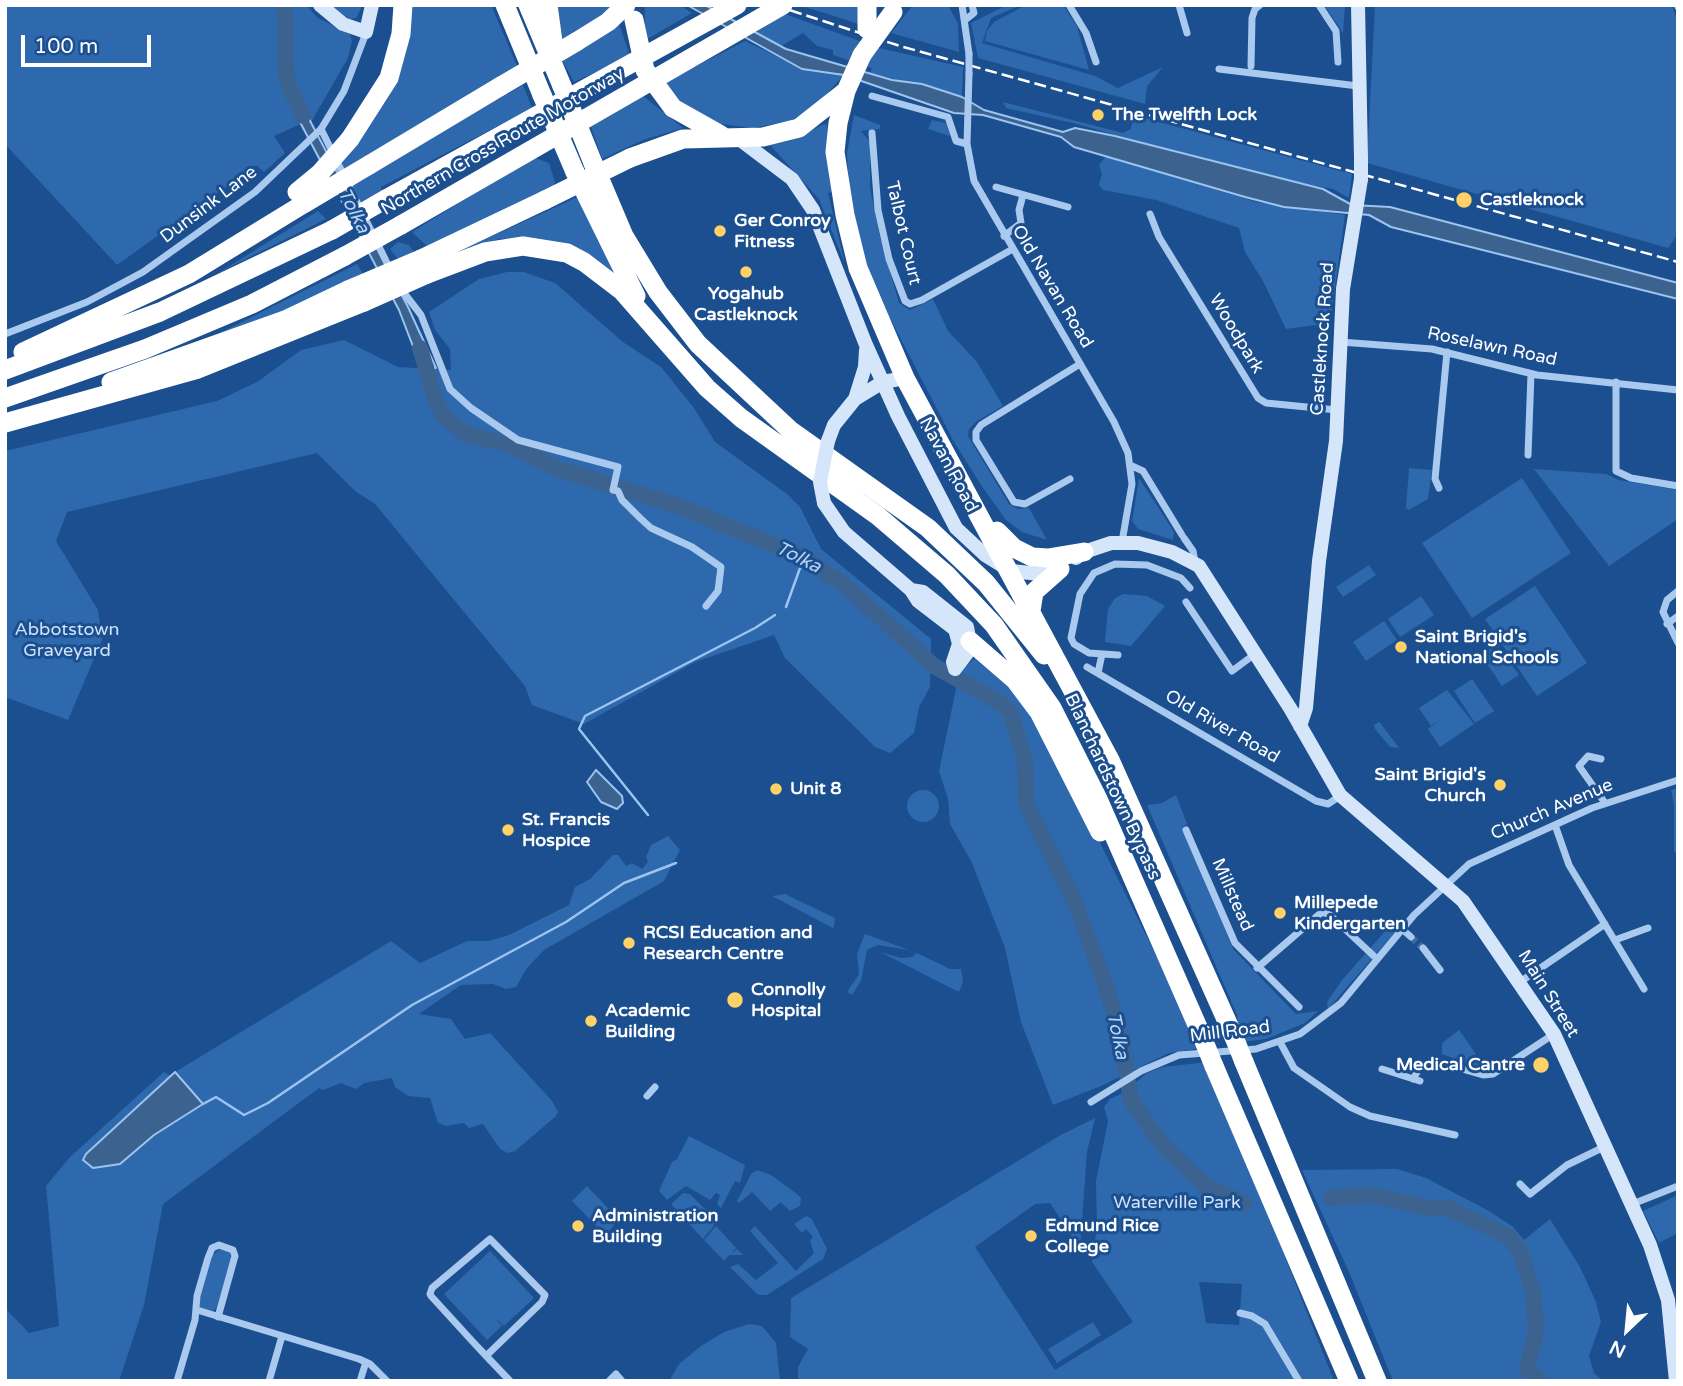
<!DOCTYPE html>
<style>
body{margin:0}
#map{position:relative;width:1683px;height:1386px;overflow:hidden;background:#1b4f8f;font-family:"Varela Round",sans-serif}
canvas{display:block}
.frame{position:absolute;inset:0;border:7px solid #fff;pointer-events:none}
.north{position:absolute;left:1592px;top:1295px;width:70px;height:70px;-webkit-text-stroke:5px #1b4f8f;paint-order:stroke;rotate:206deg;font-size:19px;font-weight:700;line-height:28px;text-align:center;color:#fff}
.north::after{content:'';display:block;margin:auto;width:24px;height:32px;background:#fff;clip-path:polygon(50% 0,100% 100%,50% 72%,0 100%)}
.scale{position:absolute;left:21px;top:35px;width:130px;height:32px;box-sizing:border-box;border:4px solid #fff;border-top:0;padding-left:9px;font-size:21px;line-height:24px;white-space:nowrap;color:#fff;-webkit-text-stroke:5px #1b4f8f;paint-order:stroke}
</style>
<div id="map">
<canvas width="1683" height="1386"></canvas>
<div class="frame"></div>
<div class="north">N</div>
<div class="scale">100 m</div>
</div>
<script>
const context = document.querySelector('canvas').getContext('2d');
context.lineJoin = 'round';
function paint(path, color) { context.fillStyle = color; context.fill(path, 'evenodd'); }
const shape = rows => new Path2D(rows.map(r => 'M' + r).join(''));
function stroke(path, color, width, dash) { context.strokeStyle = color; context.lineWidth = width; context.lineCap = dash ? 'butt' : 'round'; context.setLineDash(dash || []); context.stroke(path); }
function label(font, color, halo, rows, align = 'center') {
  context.font = font + ' "Varela Round",sans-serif'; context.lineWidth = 6; context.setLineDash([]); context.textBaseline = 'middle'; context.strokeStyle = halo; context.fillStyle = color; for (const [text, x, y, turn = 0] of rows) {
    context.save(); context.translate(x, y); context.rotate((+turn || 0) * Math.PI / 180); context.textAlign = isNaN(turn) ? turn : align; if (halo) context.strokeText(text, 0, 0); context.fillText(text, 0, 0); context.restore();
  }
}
paint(shape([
 [5,5,306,5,318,18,350,34,352,41,348,58,310,124,307,121,274,136,285,153,264,172,256,165,117,265,5,144],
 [329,5,363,5,356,18,350,19],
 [407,5,491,5,517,66,345,171,341,163,379,105],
 [554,5,615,5,558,45],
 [645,5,679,5,692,13,644,41],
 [859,5,859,24,802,6,803,5],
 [913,5,948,5,958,24,959,52,891,33],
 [1007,5,1021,5,991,18,982,43,1095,76,1118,88,1163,67,1147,86,1145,104,978,58,971,23],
 [1026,5,1063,5,1077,26,1089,70,985,41,987,31,994,22],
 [1324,5,1345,5,1343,34,1338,25],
 [1375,5,1672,5,1678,23,1678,234,1668,248,1367,163],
 [785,14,879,48,963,67,962,97,870,73,872,68,833,55,833,50,817,46,803,33,781,46,756,32],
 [619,24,630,56,574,82,562,60],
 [745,41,808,71,844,75,813,109,789,121,753,128,721,124,686,107,664,83],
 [523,85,532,108,381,187,382,191,360,202,350,184],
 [643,96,683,128,643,140,602,159,590,124],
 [1003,102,1123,133,1131,129,1133,115,1352,174,1349,198,1333,189,1246,172,1077,124,1006,108],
 [854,115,880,125,880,129,861,131,870,142,870,188,880,237,899,303,910,310,933,299,948,331,977,362,1003,406,977,421,969,429,968,436,1009,504,1018,509,1029,508,1047,540,1022,532,1006,520,981,485,954,442,891,320,878,301,863,258,849,189,847,153],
 [932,120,946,123,950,136,928,129],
 [824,124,827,125,832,192,828,193,845,264,819,199,770,145,795,139],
 [1106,156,1256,202,1345,215,1330,323,1286,329,1263,281,1245,252,1239,228,1156,200,1103,190,1099,185,1102,174,1099,165],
 [533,157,549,163,555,182,550,191,430,249,412,232],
 [580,196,623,285,527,238,499,239,435,262],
 [318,211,326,219,218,273],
 [398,242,409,245,415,254,399,260,390,249],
 [357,264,365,277,291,310,200,343],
 [507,272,524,272,555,283,623,342,661,367,694,408,715,442,787,494,800,507,821,549,931,639,930,687,919,707,914,733,890,753,875,747,785,658,774,635,695,662,584,724,532,705,525,686,375,504,355,491,317,453,67,512,56,541,98,610,102,640,68,720,5,697,5,451,217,401,257,382,301,350,344,340,398,367,451,370,450,349,435,330,429,312,479,279],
 [1409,468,1432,470,1428,499,1409,510,1406,508],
 [1534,469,1606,474,1619,480,1678,490,1678,519,1609,566],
 [1139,478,1174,532,1173,540,1138,529,1132,521],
 [1522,478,1571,553,1472,618,1422,543],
 [1369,565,1376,575,1343,597,1336,587],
 [1535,586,1587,663,1537,696,1485,619],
 [1123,594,1147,596,1165,606,1131,646,1105,642,1108,609,1115,598],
 [1421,596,1434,615,1400,637,1388,619],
 [1384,621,1397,640,1366,661,1353,642],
 [1497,644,1519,675,1502,686,1481,655],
 [977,656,1024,701,1062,766,1202,1048,1169,1053,1101,1086,1053,1105,1021,1022,1005,948,972,863,950,824,948,799,939,771,957,684,964,668],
 [1472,679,1494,711,1475,723,1454,691],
 [1447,690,1474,724,1440,747,1428,729,1440,720,1431,726,1419,708],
 [1379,722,1381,724,1399,748,1390,747,1375,729,1374,725],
 [1678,788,1678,853,1674,852,1674,805,1671,790],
 '907 806a16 16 0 1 1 32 0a16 16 0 1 1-32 0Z',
 [1176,795,1187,824,1182,827,1233,949,1296,1014,1318,1011,1305,1023,1266,1039,1242,1042,1237,1015,1147,805,1162,803],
 [668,836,680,850,664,881,544,950,527,968,516,987,506,989,493,984,461,985,419,1014,451,1019,465,1039,490,1033,552,1101,558,1112,555,1117,515,1151,508,1153,500,1149,483,1124,469,1128,464,1123,446,1126,438,1123,430,1098,408,1096,395,1087,392,1078,364,1083,356,1089,341,1083,323,1090,319,1088,163,1204,144,1305,119,1381,5,1381,5,1308,29,1333,59,1326,46,1186,70,1157,164,1072,171,1076,127,1115,120,1164,154,1135,203,1105,175,1072,391,941,420,963,467,941,489,941,509,935,569,905,575,887,590,879,613,855,618,855,626,866,632,863,642,869,648,862,646,857,651,845],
 [785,894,835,918,834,926,833,928,772,896],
 [1388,928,1396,931,1328,1009,1327,1002,1342,980],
 [865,934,909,950,878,945,867,950,861,981,852,995,847,992,859,974,857,954],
 [880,952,901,958,912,957,917,953,950,969,961,969,963,982,959,992],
 [1459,1030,1485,1067,1482,1069,1442,1054,1442,1043],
 [1208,1062,1334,1381,798,1381,798,1367,808,1349,790,1337,791,1298,1059,1136,1095,1118,1087,1152,1080,1248,1050,1203,1035,1204,975,1247,1055,1370,1133,1322,1092,1262,1097,1226,1096,1181,1108,1121,1104,1107,1110,1099,1123,1093,1147,1073,1163,1067],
 [1199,1282,1242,1284,1239,1325,1206,1323],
 [689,1136,745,1165,740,1183,735,1181,721,1208,717,1204,720,1195,716,1193,710,1200,686,1186,667,1200,659,1191,672,1162,677,1159],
 [1397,1169,1426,1178,1489,1211,1512,1226,1524,1240,1550,1219,1580,1267,1596,1302,1601,1322,1589,1356,1594,1373,1603,1381,1393,1381,1349,1272,1302,1170],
 [757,1170,771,1175,797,1194,801,1198,800,1206,790,1211,781,1202,770,1211,752,1192,739,1203,737,1201,751,1174],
 [587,1186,618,1219,606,1236,572,1201],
 [683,1193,690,1194,704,1208,717,1215,713,1227,703,1239,671,1204],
 [1678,1195,1678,1233,1659,1243,1643,1211],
 [806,1216,812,1219,827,1249,823,1259,767,1295,758,1295,730,1267,738,1264,756,1280,778,1263,750,1231,755,1226,796,1271,814,1253,810,1241,813,1237,806,1229,802,1233,794,1224],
 [716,1226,736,1248,731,1254,737,1249,743,1255,729,1255,724,1261,704,1240],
 [220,1249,230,1252,232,1258,217,1307,213,1311,200,1308,199,1302,213,1255],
 [490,1251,534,1298,504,1326,495,1318,502,1326,487,1340,444,1294],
 [1093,1322,1101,1335,1057,1363,1048,1349],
 [749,1324,762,1326,776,1343,780,1381,669,1381,679,1364,701,1346,724,1332]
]), '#2e69ad');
const water = shape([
 [687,5,705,5,786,49,892,80,922,84,962,97,984,110,1063,132,1075,128,1115,136,1323,189,1352,205,1390,207,1678,283,1678,299,1391,227,1369,215,1284,207,1245,197,1074,147,1061,137,983,115,954,113,844,75,802,69,687,5],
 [298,98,408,307,436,368,427,368,414,349,399,310,301,124,291,100,298,98],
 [596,770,622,796,623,803,617,809,601,802,587,782,596,770],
 [175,1072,203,1104,154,1135,120,1164,93,1168,83,1160,86,1154,175,1072]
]);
paint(water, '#3c6290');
stroke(water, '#9cc4f0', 2);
stroke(shape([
 [786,607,804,557],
 [648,815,579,729,585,716,755,628,775,615],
 [203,1104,216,1097,244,1115,268,1103,412,1005,566,922,624,883,676,863]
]), '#9cc4f0', 2.5);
stroke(shape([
 [285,5,286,72,289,87,303,116],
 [420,348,435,399,442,414,467,435,508,444,558,469,675,505,804,557,848,588,934,666,1002,704,1011,714,1025,761,1026,804,1074,900,1106,986,1121,1039,1131,1100,1163,1146,1207,1187,1244,1203],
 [1331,1198,1371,1195,1429,1208,1448,1208,1508,1236,1520,1251,1533,1291,1536,1331,1527,1369,1540,1381]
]), '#3c6290', 16);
stroke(shape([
 [1411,937,1423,948]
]), '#3d69a0', 7, [7, 3.5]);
stroke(shape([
 [962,5,969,54],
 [1069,5,1086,33,1096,62],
 [1179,5,1187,33],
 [1319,5,1336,31,1338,62],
 [1677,5,1678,7],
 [965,20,974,13,972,5],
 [1251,66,1252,18,1255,9,1260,5],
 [1219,69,1358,86],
 [969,74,967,144,974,181,1114,422,1128,453,1132,484,1122,542],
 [872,96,948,117,956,141,967,144],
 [321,129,390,269],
 [872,133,878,210,889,259,905,301,910,304,922,300,1011,250],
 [996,187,1068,207],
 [1150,214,1159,237,1258,398,1266,403,1337,410],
 [1004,236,1021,223,1019,210,1023,195],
 [401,289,421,315,450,389,471,408,518,440,618,467,613,490,618,491,622,500,640,518,651,528,692,547,721,567,718,591,706,606],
 [5,334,87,302,143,272,255,192,321,129,344,91,366,33],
 [1341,342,1432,349,1537,375,1678,390],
 [1616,382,1616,471,1631,478,1678,486],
 [1528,455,1531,374],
 [1132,466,1143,471,1182,535],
 [1070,479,1025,504,1014,502,976,440,976,432,981,425,1080,364],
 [1439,488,1435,479,1447,352],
 [1184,538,1193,551,1195,562],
 [1678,591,1667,600,1663,612,1678,643],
 [1186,602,1232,671,1255,654],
 [1667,624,1678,616],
 [1118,655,1089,653,1074,644,1071,638,1080,594,1094,573,1115,564,1147,565,1181,578,1190,588],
 [1087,667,1316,801,1328,804,1340,796],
 [1098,673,1102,654],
 [1601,759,1588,756,1579,766,1605,803],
 [1555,825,1569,865,1644,989],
 [1186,830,1235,943,1299,1007],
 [1402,929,1411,937],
 [1615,940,1648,928],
 [1423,948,1440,970],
 [1257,968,1322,912,1330,915,1377,959],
 [1520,982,1605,924],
 [1280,1042,1294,1068,1350,1107,1370,1116,1455,1135],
 [1382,1069,1420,1081],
 [1413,1079,1419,1069,1431,1060,1483,1075,1493,1074,1554,1034],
 [647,1096,655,1087],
 [1091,1102,1141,1071,1179,1055,1256,1049,1300,1034,1341,1003,1414,915,1469,864,1592,808,1678,780],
 [1520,1184,1530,1194,1567,1165,1604,1147],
 [1630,1205,1678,1186],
 [197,1310,359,1359,370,1364,387,1381],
 [1240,1313,1252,1316,1265,1324,1299,1381],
 [486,1356,542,1302,545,1295,490,1239,432,1288,430,1294,431,1296,473,1342,490,1360,510,1381],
 [177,1381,195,1320,197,1296,208,1258,212,1248,219,1245,233,1250,235,1256,218,1317],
 [269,1381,282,1336],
 [360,1381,366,1362],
 [609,1381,616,1374,622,1381]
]), '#a9c9ee', 7);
stroke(shape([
 [320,5,343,24,366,32,372,5],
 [1358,5,1361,158],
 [739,139,792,179,813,210,866,345,898,416,956,528,985,555,1011,571,1040,574,1060,569],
 [855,399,865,367,866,350],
 [828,441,834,425,855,399,883,382,905,378],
 [824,503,844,532,911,590,918,601,970,641],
 [1076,558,1084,552,1111,543,1138,543,1172,552,1199,566,1290,708,1340,795,1463,901,1554,1034,1650,1245,1668,1300,1676,1381],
 [911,590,923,592,967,627,971,648,955,669],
 [955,629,959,644,953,662,955,669],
 [1300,726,1306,708,1319,561,1336,441,1343,289,1361,179]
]), '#d6e6fa', 14);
stroke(shape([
 [505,5,542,95],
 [528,5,562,86],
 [548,5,554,49],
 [867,5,867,29],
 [576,42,608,22,626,5],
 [846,91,838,123,835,152,845,215,858,268,905,378,1110,760,1234,1037],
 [673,108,721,135],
 [350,139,389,78,401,34,403,5],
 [630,158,683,139,763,137,799,128,846,91,862,55],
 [593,163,624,236,658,292,698,344,790,430,928,528,986,583,1044,655],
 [369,165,501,86],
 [575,172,636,296],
 [386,199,737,5],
 [401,225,783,5],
 [421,259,545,200],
 [427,274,485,252,523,246,567,253,584,262,622,291,707,388,741,418,878,516,947,575,994,625,1052,708,1098,799,1201,1034],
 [23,352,189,274,305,203],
 [5,370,160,312,332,230],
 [111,382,285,320,348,290],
 [5,398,145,349,252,304,345,256],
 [5,423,198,369,364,302],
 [997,531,1014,548,1032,557,1048,558,1084,552],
 [1031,611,1034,592,1060,569],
 [970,641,1015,680,1039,712,1100,832],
 [1244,1062,1377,1381],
 [1214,1066,1349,1381]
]), '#fff', 19);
stroke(shape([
 [774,5,900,46,1678,262]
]), '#fff', 2.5, [12, 5]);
stroke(shape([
 [969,74,969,54]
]), '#a9c9ee', 7);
stroke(shape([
 [1361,179,1361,158],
 [824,503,820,482,828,441]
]), '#d6e6fa', 14);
stroke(shape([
 [634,20,645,70,673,108],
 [862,55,893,12],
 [501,86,576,42],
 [562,86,593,163],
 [542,95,575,172],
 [297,192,320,173,350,139],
 [545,200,630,158],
 [305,203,369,165],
 [332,230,386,199],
 [345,256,401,225],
 [348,290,421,259],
 [364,302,427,274],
 [1201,1034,1214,1066],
 [1234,1037,1244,1062]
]), '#fff', 19);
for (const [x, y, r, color] of [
 [1098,115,7,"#ffd166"],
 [1464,200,9,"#ffd166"],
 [720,231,7,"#ffd166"],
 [746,272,7,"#ffd166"],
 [1401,647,7,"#ffd166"],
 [1500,785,7,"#ffd166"],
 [776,789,7,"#ffd166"],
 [508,830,7,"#ffd166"],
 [1280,913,7,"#ffd166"],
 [629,943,7,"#ffd166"],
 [735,1000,9,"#ffd166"],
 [591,1021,7,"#ffd166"],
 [1541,1065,9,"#ffd166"],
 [578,1226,7,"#ffd166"],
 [1031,1236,7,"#ffd166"]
]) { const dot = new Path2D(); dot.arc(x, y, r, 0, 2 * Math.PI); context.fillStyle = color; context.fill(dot); stroke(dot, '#1b4f8f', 2.5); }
label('bold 18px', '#fff', '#1b4f8f', [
 ["The Twelfth Lock",1112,115],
 ["Castleknock",1480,200],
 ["Ger Conroy",734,221],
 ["Fitness",734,242],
 ["Yogahub",746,294,"center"],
 ["Castleknock",746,315,"center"],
 ["Saint Brigid's",1415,637],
 ["National Schools",1415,658],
 ["Saint Brigid's",1486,775,"right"],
 ["Church",1486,796,"right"],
 ["Unit 8",790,789],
 ["St. Francis",522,820],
 ["Hospice",522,841],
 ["Millepede",1294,903],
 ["Kindergarten",1294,924],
 ["RCSI Education and",643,933],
 ["Research Centre",643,954],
 ["Connolly",751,990],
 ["Hospital",751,1011],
 ["Academic",605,1011],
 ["Building",605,1032],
 ["Medical Cantre",1525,1065,"right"],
 ["Administration",592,1216],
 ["Building",592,1237],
 ["Edmund Rice",1045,1226],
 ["College",1045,1247]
], 'left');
label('18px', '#fff', '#1b4f8f', [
 ["Northern Cross Route Motorway",503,142,-30],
 ["Dunsink Lane",209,205,-37],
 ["Talbot Court",903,233,77],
 ["Old Navan Road",1052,287,59],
 ["Woodpark",1236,334,59],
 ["Castleknock Road",1323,339,-86],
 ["Roselawn Road",1492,347,12],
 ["Navan Road",948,465,62],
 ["Old River Road",1222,727,30],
 ["Blanchardstown Bypass",1112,787,65],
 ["Church Avenue",1552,810,-23],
 ["Millstead",1232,895,66],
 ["Main Street",1548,994,58],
 ["Mill Road",1230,1032,-7]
]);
label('18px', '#cfe3fa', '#1b4f8f', [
 ["Abbotstown",67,630],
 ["Graveyard",67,651],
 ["Waterville Park",1177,1203]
]);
label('italic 19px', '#b5d3f5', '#1b4f8f', [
 ["Tolka",353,211,63],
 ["Tolka",798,558,27],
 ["Tolka",1117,1036,78]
]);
</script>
